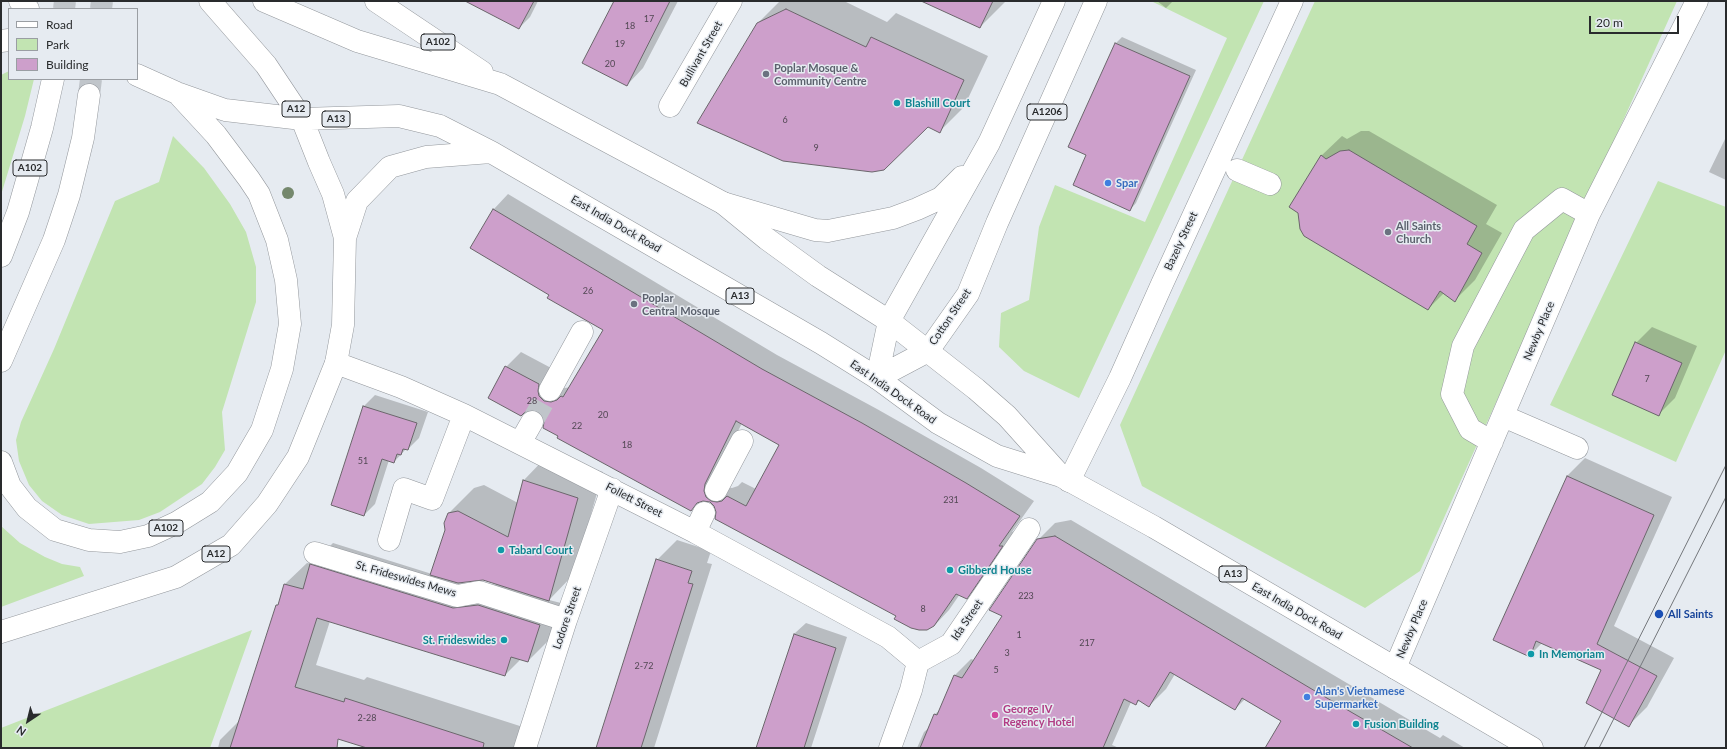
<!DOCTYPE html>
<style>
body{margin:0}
#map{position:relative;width:1727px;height:749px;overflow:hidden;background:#e6ebf1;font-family:Lato,sans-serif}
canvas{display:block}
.frame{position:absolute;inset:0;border:2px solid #292b2d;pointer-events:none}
.legend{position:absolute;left:8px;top:8px;width:130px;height:72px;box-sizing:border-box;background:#e6ebf1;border:1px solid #9a9ea3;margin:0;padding:5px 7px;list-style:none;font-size:12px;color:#292b2d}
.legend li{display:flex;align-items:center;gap:8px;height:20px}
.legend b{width:20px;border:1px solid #9a9ea3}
.north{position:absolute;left:8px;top:701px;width:40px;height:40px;-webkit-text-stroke:3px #e6ebf1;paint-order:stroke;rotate:215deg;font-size:11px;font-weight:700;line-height:16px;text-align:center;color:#292b2d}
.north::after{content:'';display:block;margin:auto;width:14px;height:18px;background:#292b2d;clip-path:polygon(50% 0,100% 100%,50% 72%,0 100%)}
.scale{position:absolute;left:1589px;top:16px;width:90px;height:18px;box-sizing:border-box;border:2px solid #292b2d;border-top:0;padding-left:5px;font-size:12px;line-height:14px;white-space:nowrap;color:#292b2d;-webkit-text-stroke:3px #e6ebf1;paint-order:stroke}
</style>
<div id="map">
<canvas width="1727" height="749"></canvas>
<div class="frame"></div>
<ul class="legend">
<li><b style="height:5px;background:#fff"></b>Road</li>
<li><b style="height:11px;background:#c2e4b2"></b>Park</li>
<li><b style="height:11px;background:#cd9fcb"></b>Building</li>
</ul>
<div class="north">N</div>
<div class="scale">20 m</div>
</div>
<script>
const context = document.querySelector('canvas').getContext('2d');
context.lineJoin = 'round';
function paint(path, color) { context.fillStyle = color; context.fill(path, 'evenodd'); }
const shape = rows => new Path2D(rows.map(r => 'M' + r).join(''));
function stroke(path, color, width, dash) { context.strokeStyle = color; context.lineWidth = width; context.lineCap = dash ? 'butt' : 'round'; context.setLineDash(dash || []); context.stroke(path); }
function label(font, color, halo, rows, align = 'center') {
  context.font = font + ' Lato,sans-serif'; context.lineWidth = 3; context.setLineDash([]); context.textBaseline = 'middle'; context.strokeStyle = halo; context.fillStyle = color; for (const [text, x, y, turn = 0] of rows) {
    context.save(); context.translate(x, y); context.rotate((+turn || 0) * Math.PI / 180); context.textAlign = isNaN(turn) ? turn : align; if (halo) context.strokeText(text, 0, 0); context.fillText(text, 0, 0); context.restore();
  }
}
paint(shape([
 [1151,1,1264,1,1079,398,1024,371,999,347,1001,313,1029,300,1039,227,1055,185,1145,222,1227,38],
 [1315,1,1677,1,1420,571,1365,608,1142,486,1120,425],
 [9,71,9,79,34,79,25,116,1,195,1,75],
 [173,136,204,168,230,204,246,232,256,267,256,302,222,412,225,450,215,467,202,484,160,512,139,520,89,524,62,515,42,501,29,485,19,461,16,440,21,422,54,349,115,201,159,182],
 [1658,181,1726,207,1726,350,1676,462,1550,405],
 [1,526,20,543,45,557,62,564,80,567,84,576,1,607],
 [252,630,210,748,1,748,1,728]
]), '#c2e4b2');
paint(shape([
 [480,1,538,1,530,17,519,28],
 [616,1,678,1,643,68,627,85],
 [780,1,844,1,887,22,896,13,988,56,964,107,940,131,758,23],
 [924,1,1006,1,980,27],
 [1157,1,1173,1,1166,8],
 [1122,37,1196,70,1136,203,1130,210,1088,155,1116,43],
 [1361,131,1369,131,1497,205,1486,224,1502,233,1475,280,1455,300,1444,293,1428,309,1321,156,1342,136,1347,139],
 [1726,137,1726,180,1709,172],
 [508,194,777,355,877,409,981,468,1034,501,1012,532,1016,531,981,583,966,598,960,594,949,610,934,626,897,615,717,512,715,505,710,501,700,501,691,509,560,435,506,367,521,352,553,369,559,386,565,388,571,387,605,330,550,294,471,248,494,209],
 [742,423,781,445,756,489,742,482,738,486,732,488,726,487,720,468],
 [1652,327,1697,346,1675,398,1658,415,1636,343],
 [375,395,428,412,419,438,408,449,406,449,394,462,389,460,375,504,364,515,332,505,364,406],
 [549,454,603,472,574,574,549,600,561,603,549,640,528,661,521,659,505,675,330,621,316,665,364,680,367,677,523,727,516,748,370,748,297,724,280,748,218,748,220,740,239,721,277,606,279,603,285,584,307,563,312,564,333,543,432,574,446,530,448,514,474,488,484,485,518,503,524,480],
 [483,579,498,584,475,587,459,582],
 [1585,458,1672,497,1614,626,1674,658,1647,707,1629,725,1602,670,1542,643,1530,655,1567,476],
 [1071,520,1440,738,1443,735,1465,748,1302,748,1282,721,1245,699,1235,709,1175,674,1166,689,1149,706,1140,700,1136,704,1131,702,1112,745,1119,748,917,748,924,732,931,726,935,714,941,709,955,675,971,659,974,660,1004,616,1038,540,1055,523],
 [677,540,711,551,707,563,712,564,654,748,597,748,657,560],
 [806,623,847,637,811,748,757,748,794,634]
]), '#0003');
const building = shape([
 [465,1,534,1,519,29,465,1],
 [614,1,670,1,627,86,582,63,614,1],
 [921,1,993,1,980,28,921,1],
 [786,9,866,47,871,37,964,80,940,133,928,127,884,170,872,172,783,161,697,123,757,23,786,9],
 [1115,43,1190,76,1130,211,1073,185,1086,155,1068,147,1115,43],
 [1349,150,1477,226,1467,244,1482,253,1455,302,1440,291,1428,310,1304,236,1300,229,1298,213,1289,207,1321,155,1326,159,1340,151,1349,150],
 [493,209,762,369,862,423,966,483,1020,516,999,546,1003,546,967,599,956,594,934,626,927,630,919,630,911,628,894,619,896,616,715,519,716,512,714,506,710,502,703,501,697,503,691,511,557,438,558,436,543,428,544,422,543,416,538,411,532,410,526,411,521,416,488,398,505,366,539,384,538,391,539,396,544,401,551,402,557,400,561,396,563,397,603,330,547,298,549,295,470,248,493,209],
 [736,421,779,445,746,506,727,496,722,501,717,502,711,501,706,497,704,491,705,484,736,421],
 [1635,342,1682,363,1659,416,1612,395,1635,342],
 [363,406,417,423,408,450,403,449,401,455,397,454,394,463,382,459,364,516,331,505,363,406],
 [1567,476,1654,515,1597,644,1657,676,1629,727,1586,703,1601,670,1536,641,1530,657,1493,640,1567,476],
 [523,480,578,498,549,601,483,580,458,583,430,575,445,530,444,523,448,513,458,511,508,537,523,480],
 [1055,536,1320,694,1413,748,1265,748,1281,721,1242,698,1235,710,1170,672,1149,707,1138,700,1136,705,1124,699,1103,748,920,748,934,714,937,715,954,675,962,678,1002,616,989,610,1037,539,1055,536],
 [656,559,692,571,688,583,693,584,641,748,596,748,656,559],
 [310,564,453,608,478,605,540,625,528,662,511,657,505,676,317,618,295,687,344,702,345,698,484,743,483,748,367,748,338,739,337,748,230,748,276,605,278,605,284,584,303,589,310,564],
 [794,634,836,648,804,748,756,748,794,634]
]);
paint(building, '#cd9fcb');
stroke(building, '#6b666b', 1);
stroke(shape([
 [532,422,550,390]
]), '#c0c5ca', 22, [22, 11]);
stroke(shape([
 [64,9,65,1],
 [101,9,102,1],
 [89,95,91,79]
]), '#c0c5ca', 22, [22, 11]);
const minor = shape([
 [670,106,731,1],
 [1237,170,1270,184],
 [336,363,401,387,464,415,695,532,888,637,918,662],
 [550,390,582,332],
 [1503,416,1577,448],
 [1492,442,1470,429,1452,394,1463,346,1524,230,1562,199,1589,214],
 [520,443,532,422],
 [1069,481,1120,378,1162,284,1292,1],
 [716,490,742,441],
 [695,532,704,513],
 [389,540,404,489,432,499,464,415],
 [315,553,457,596,479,592,566,620],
 [1395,668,1589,214,1697,1],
 [525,748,566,620,612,489],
 [890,748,911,690,918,662,951,644,1029,529]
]);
const major = shape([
 [723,203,815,230,828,231,893,218,917,209,941,198,962,177],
 [877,378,928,351,968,294,997,223,1096,1],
 [877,378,889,321,989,143,1054,1]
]);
const highway = shape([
 [20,1,28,9],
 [264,1,357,41,500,84,723,203,767,239,818,276,889,321,976,389,1007,416,1061,476],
 [376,1,482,72],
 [1,41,9,40],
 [137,75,177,93,225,110,302,119,399,116,440,126,491,152,821,343,877,378,938,423,997,456,1061,476,1154,527,1532,748],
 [345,238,357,201,390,167,426,157,491,152],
 [1,256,18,212,42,128,53,79],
 [1,361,54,240,69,195,83,138,89,95],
 [1,462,10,486,27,508,55,530,89,540,120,542,148,536,176,523,210,502,237,473,262,430,282,369,290,324,286,280,277,240,259,194,249,179,216,135,180,96],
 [1,632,176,577,231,545,267,504,298,457,336,363,343,325,345,238,333,194,319,162,302,119,266,65,210,1]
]);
stroke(minor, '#93979c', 23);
stroke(major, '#93979c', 23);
stroke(highway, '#93979c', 23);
stroke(minor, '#fff', 22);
stroke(major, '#fff', 22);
stroke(highway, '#fff', 22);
stroke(shape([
 [1584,748,1726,465],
 [1599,748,1726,497]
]), '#74777b', 1);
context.fillStyle = '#75886d';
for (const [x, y] of [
 [288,193]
]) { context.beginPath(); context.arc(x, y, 6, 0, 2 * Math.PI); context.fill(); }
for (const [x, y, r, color] of [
 [766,74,4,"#6b7280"],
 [897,103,4,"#0f9aa8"],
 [1108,183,4,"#3f7fe0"],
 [1388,232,4,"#6b7280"],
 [634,304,4,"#6b7280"],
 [501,550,4,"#0f9aa8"],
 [950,570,4,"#0f9aa8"],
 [1659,614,5,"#1a4fb4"],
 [504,640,4,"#0f9aa8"],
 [1531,654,4,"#0f9aa8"],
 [1307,697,4,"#3f7fe0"],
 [995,715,4,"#d1479c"],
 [1356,724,4,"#0f9aa8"]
]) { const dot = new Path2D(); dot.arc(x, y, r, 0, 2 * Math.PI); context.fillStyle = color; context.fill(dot); stroke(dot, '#e6ebf1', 1.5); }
label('9px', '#524854', null, [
 ["17",649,19],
 ["18",630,26],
 ["19",620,44],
 ["20",610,64],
 ["6",785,120],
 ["9",816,148],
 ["26",588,291],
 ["7",1647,379],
 ["28",532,401],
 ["20",603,415],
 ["22",577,426],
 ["18",627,445],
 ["51",363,461],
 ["231",951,500],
 ["223",1026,596],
 ["8",923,609],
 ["1",1019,635],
 ["217",1087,643],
 ["3",1007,653],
 ["2-72",644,666],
 ["5",996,670],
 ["2-28",367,718]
]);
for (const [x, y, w] of [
 [438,42,34],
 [296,109,28],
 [1047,112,40],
 [336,119,28],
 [30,168,34],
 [740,296,28],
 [166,528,34],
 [216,554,28],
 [1233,574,28]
]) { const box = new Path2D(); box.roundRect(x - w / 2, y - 8, w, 16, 3); context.fillStyle = '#e6ebf1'; context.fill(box); stroke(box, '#292b2d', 1); }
label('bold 10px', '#292b2d', null, [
 ["A102",438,42],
 ["A12",296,109],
 ["A1206",1047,112],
 ["A13",336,119],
 ["A102",30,168],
 ["A13",740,296],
 ["A102",166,528],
 ["A12",216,554],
 ["A13",1233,574]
]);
label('11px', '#292b2d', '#e6ebf1', [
 ["Bullivant Street",701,54,-60],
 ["East India Dock Road",616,224,30],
 ["Bazely Street",1181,241,-65],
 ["Cotton Street",950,317,-56],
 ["Newby Place",1539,331,-67],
 ["East India Dock Road",893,392,35],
 ["Follett Street",634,500,27],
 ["St. Frideswides Mews",406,579,16],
 ["East India Dock Road",1297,611,30],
 ["Lodore Street",567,618,-71],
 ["Ida Street",967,620,-56],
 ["Newby Place",1412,629,-67]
]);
label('bold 11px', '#5b616d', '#e6ebf1', [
 ["Poplar Mosque &",774,68],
 ["Community Centre",774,81],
 ["All Saints",1396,226],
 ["Church",1396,239],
 ["Poplar",642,298],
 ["Central Mosque",642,311]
], 'left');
label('bold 11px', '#0d838f', '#e6ebf1', [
 ["Blashill Court",905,103],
 ["Tabard Court",509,550],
 ["Gibberd House",958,570],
 ["St. Frideswides",496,640,"right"],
 ["In Memoriam",1539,654],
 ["Fusion Building",1364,724]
], 'left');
label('bold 11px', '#366cbe', '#e6ebf1', [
 ["Spar",1116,183],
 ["Alan's Vietnamese",1315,691],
 ["Supermarket",1315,704]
], 'left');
label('bold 11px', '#164399', '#e6ebf1', [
 ["All Saints",1668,614]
], 'left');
label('bold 11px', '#b23c85', '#e6ebf1', [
 ["George IV",1003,709],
 ["Regency Hotel",1003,722]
], 'left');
</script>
